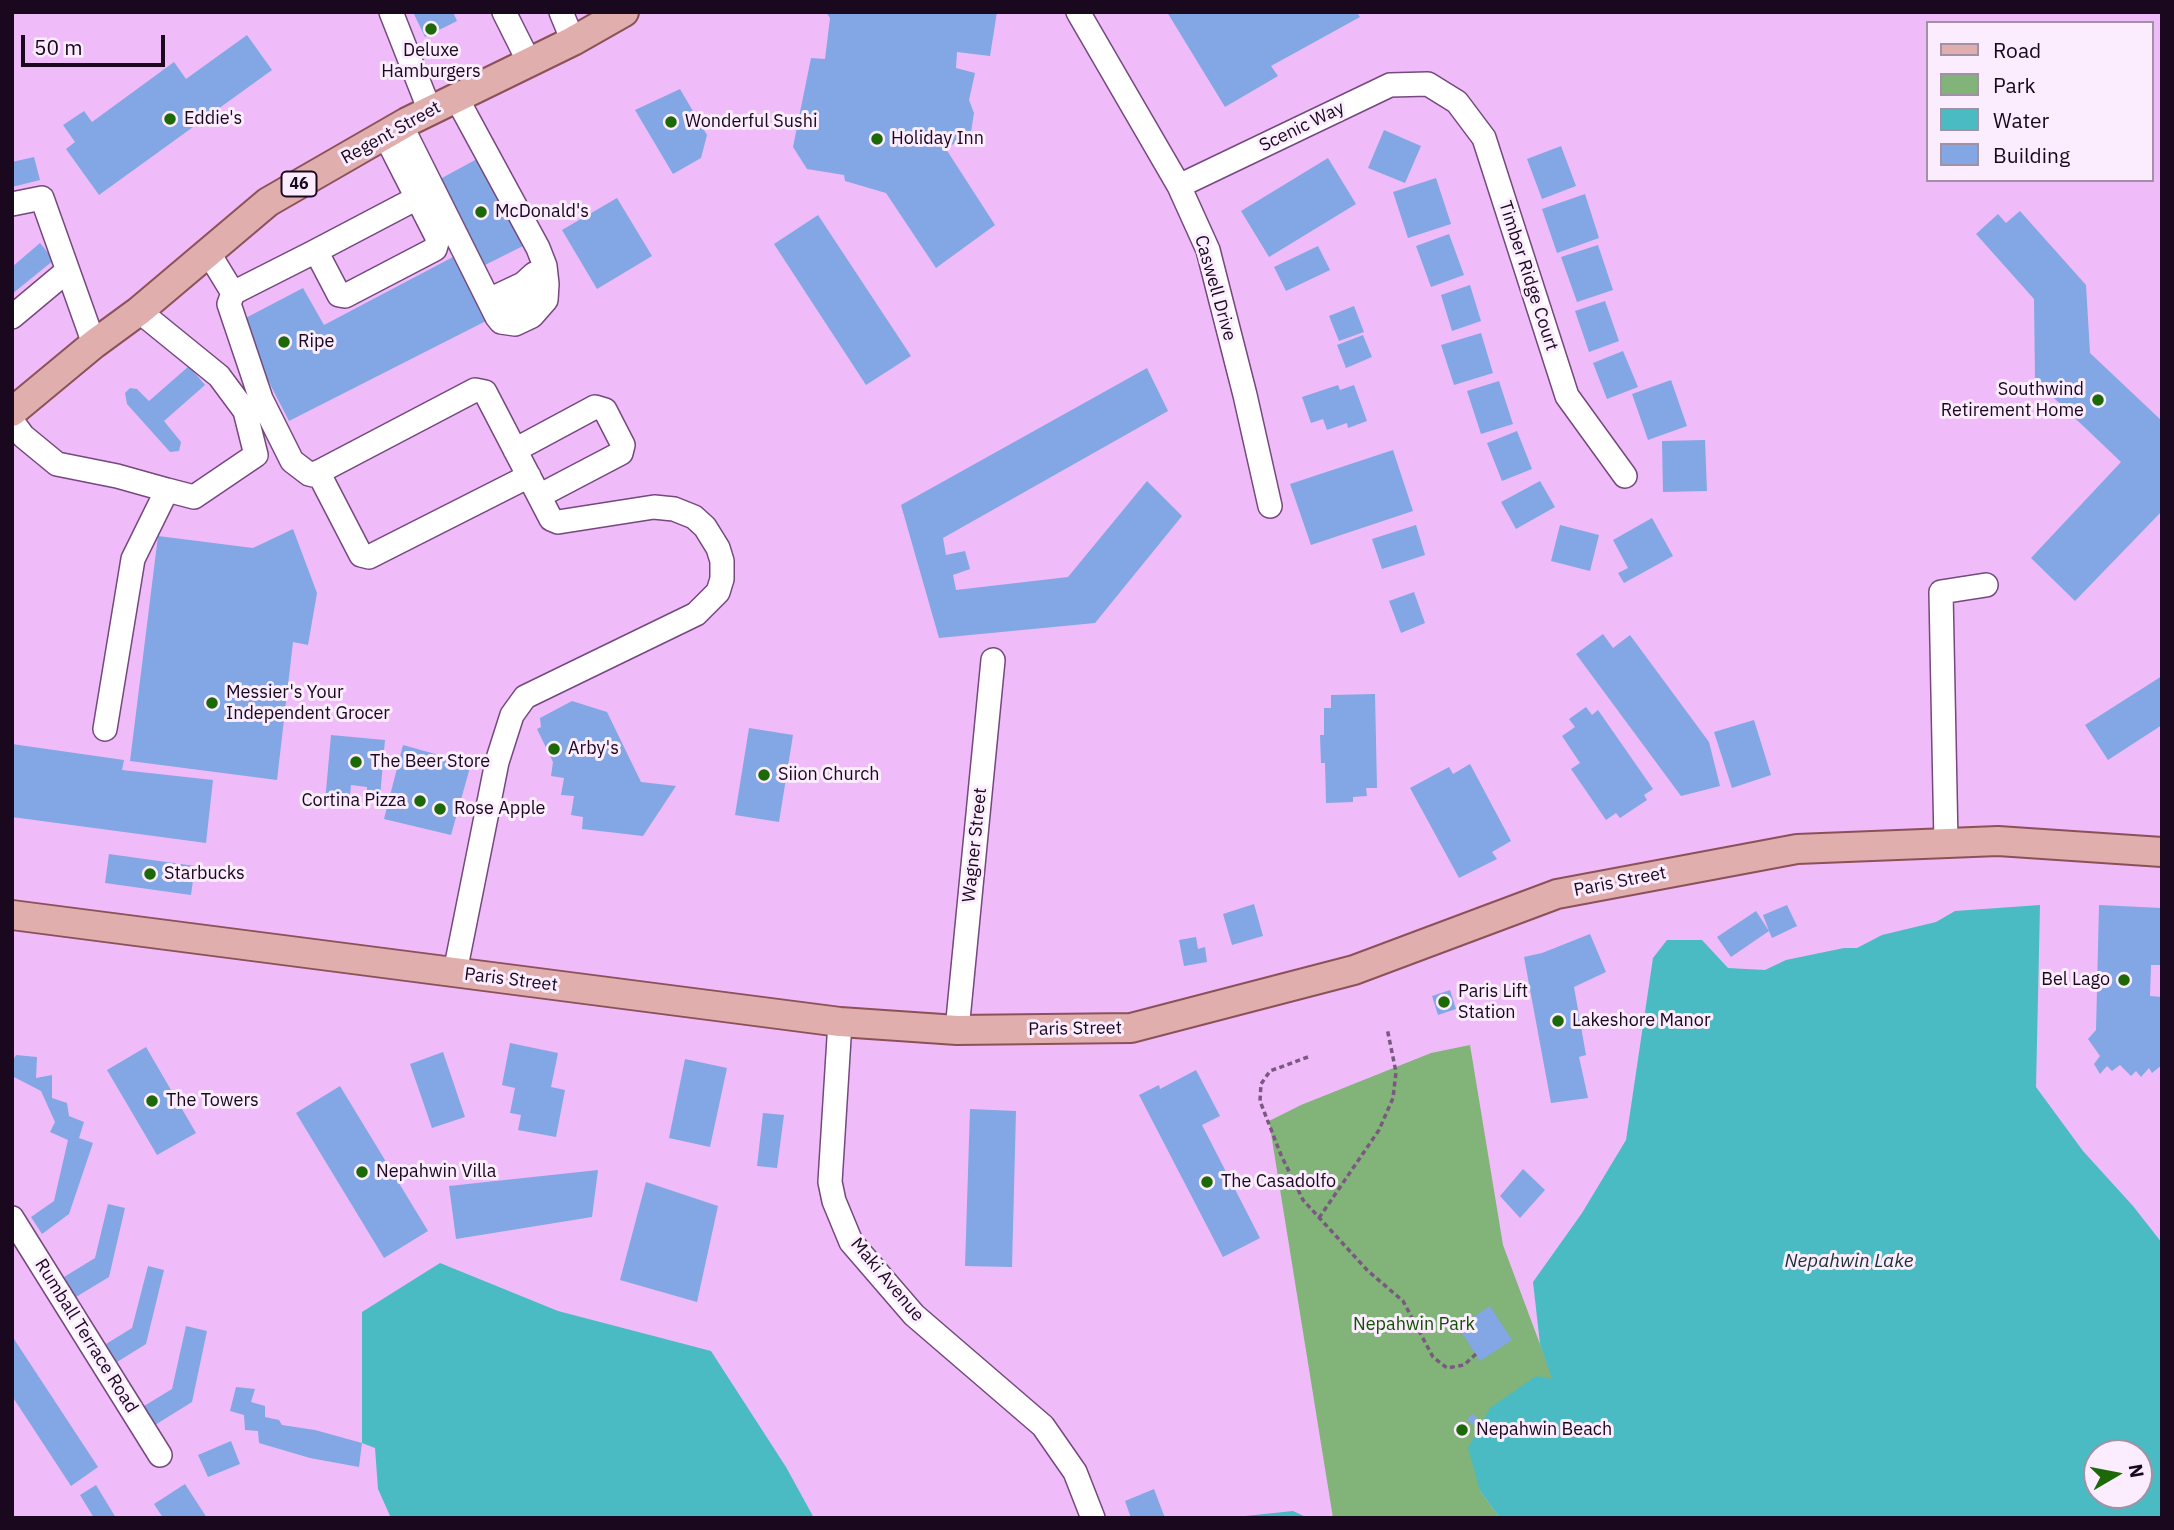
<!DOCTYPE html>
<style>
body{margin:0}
#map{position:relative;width:2174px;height:1530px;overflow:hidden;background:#efbcf9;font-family:"IBM Plex Sans",sans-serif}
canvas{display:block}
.frame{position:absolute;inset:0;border:14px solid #1a081e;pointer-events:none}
.legend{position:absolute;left:1926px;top:21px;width:228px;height:161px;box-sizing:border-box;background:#fbecfe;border:2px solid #a191a4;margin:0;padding:9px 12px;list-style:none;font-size:21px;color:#1a081e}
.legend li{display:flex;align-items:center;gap:14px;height:35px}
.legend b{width:35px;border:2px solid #a191a4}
.north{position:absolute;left:2083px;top:1439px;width:70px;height:70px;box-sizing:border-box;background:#fbecfe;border:2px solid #a191a4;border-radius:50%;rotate:80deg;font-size:19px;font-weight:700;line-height:28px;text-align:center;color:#1a081e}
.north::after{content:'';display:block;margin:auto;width:24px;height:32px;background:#1d6908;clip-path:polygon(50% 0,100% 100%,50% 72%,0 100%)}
.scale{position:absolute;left:21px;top:35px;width:144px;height:32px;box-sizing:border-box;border:4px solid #1a081e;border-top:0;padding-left:9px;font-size:21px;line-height:24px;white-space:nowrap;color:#1a081e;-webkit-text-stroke:5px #fbecfe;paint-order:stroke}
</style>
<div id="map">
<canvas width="2174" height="1530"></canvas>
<div class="frame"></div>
<ul class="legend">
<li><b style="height:9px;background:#dfaead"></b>Road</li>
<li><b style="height:19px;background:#82b378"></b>Park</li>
<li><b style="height:19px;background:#4abbc2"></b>Water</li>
<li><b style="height:19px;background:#82a7e4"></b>Building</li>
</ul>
<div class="north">N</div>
<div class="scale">50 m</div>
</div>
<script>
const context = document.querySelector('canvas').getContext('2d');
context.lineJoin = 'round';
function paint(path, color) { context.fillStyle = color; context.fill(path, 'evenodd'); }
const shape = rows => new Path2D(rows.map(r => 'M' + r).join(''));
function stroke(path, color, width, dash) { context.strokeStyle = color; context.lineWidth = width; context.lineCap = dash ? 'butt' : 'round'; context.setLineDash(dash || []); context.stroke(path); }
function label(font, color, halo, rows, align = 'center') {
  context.font = font + ' "IBM Plex Sans",sans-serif'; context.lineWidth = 6; context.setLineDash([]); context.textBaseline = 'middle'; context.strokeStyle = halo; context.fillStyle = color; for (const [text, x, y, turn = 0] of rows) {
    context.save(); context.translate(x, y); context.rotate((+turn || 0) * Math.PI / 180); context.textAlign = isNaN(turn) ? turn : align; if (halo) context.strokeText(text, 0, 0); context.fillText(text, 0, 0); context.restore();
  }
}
paint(shape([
 [1470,1045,1503,1245,1553,1379,1480,1491,1500,1518,1333,1518,1269,1121,1301,1105,1431,1053]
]), '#82b378');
paint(shape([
 [2040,905,2036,1087,2083,1151,2133,1206,2162,1243,2162,1518,1500,1518,1480,1491,1468,1448,1490,1408,1536,1376,1552,1379,1540,1344,1533,1282,1582,1213,1626,1140,1653,958,1667,940,1702,940,1728,968,1765,970,1786,960,1844,948,1857,948,1882,935,1936,922,1955,911],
 [2097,1453,2139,1453,2139,1495,2097,1495],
 [440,1263,558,1311,711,1351,786,1467,814,1518,391,1518,378,1489,375,1448,362,1443,362,1312],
 [1293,1511,1308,1518,1243,1518,1245,1516]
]), '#4abbc2');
paint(shape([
 [413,12,453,12,457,21,425,37],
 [826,12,997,12,990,56,957,52,956,68,975,73,969,100,974,113,971,132,946,149,995,225,936,268,886,193,845,181,844,175,807,169,793,147,811,58,825,59,830,18],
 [1167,12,1357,12,1360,17,1271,66,1278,76,1225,107],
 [247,35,272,70,99,195,66,149,75,142,63,125,84,111,92,122,174,62,186,79],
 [680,89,707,135,701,158,673,174,635,110],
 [1384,130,1421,146,1405,183,1368,168],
 [1561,146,1576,186,1542,199,1527,159],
 [34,157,40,180,12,187,12,162],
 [1328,158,1356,204,1269,257,1241,211],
 [477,159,523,246,485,265,440,179],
 [1436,178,1451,224,1408,238,1393,192],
 [1585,194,1599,238,1557,253,1542,209],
 [617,198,652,256,597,289,562,230],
 [2020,211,2086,285,2090,353,2162,421,2162,511,2075,601,2031,558,2121,462,2035,380,2034,299,1976,234,1998,214,2006,223],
 [818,215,911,356,866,385,774,244],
 [1449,234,1464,275,1431,287,1416,246],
 [40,243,54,260,12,294,12,267],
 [1598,245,1613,290,1577,302,1561,257],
 [1318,246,1330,270,1286,291,1274,267],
 [453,257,486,321,289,421,238,322,303,288,324,325],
 [1470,285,1481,321,1452,331,1441,295],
 [1605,301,1619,341,1589,352,1575,311],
 [1354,306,1364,332,1339,341,1329,316],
 [1481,333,1493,373,1454,385,1441,345],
 [1363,335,1372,357,1346,368,1337,345],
 [1623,351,1638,387,1607,399,1593,363],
 [189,366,205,385,164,421,181,442,179,451,170,452,127,404,125,393,130,388,137,389,149,401],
 [1147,368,1168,411,943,538,946,555,965,551,970,569,953,575,956,590,1068,577,1147,481,1182,516,1095,623,939,638,901,505],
 [1671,380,1687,426,1648,440,1632,394],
 [1499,381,1513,424,1481,434,1467,391],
 [1338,385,1340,390,1354,385,1367,421,1348,428,1347,423,1327,430,1323,419,1311,423,1302,397],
 [1517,431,1532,469,1502,481,1487,443],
 [1705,440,1707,491,1663,492,1662,441],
 [1393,450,1413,511,1311,545,1290,484],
 [1540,481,1555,507,1516,529,1501,502],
 [1652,518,1673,556,1624,583,1618,573,1628,568,1613,540],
 [1416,525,1425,555,1382,569,1372,539],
 [1560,525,1599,535,1590,571,1551,561],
 [293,529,317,593,308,645,293,642,277,780,130,761,158,536,253,548],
 [1414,592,1425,623,1401,633,1389,601],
 [1603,634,1613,648,1630,635,1709,742,1720,786,1681,796,1576,654],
 [2162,676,2162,725,2108,760,2085,725],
 [1375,694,1377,788,1366,788,1367,796,1353,797,1353,802,1326,803,1325,763,1321,763,1320,735,1324,735,1324,708,1331,708,1331,695],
 [572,701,607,712,641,782,676,786,643,836,582,829,583,817,571,815,574,796,561,795,564,778,551,776,553,762,537,729,541,727,540,718],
 [1586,707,1592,715,1598,710,1653,789,1644,795,1647,800,1620,818,1616,813,1606,820,1571,769,1580,763,1562,736,1575,727,1569,719],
 [1754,720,1771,775,1732,788,1714,732],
 [749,728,793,735,779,822,735,815],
 [331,735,385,740,380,797,367,795,367,787,351,785,349,805,325,802],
 [12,744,124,760,122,770,213,780,206,843,12,817],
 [403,745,471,764,451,835,384,819],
 [1470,764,1511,841,1492,852,1497,859,1459,878,1410,788,1449,767,1453,774],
 [109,854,195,866,191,895,105,883],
 [1254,904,1263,936,1232,945,1223,914],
 [1787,905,1797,926,1772,938,1769,931,1731,957,1717,937,1756,911,1769,931,1763,915],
 [2099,905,2162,908,2162,965,2151,965,2150,996,2162,997,2162,1057,2160,1058,2162,1065,2152,1073,2149,1068,2141,1077,2136,1071,2131,1076,2120,1065,2112,1071,2107,1066,2100,1074,2094,1064,2100,1056,2088,1039,2096,1030],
 [1590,934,1606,972,1574,987,1586,1055,1579,1057,1588,1098,1551,1103,1524,957,1542,953],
 [1196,937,1198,949,1205,947,1207,962,1184,966,1179,940],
 [1450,990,1456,1009,1438,1015,1432,996],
 [510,1043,558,1053,551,1087,565,1090,556,1137,518,1130,521,1115,510,1113,515,1088,502,1085],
 [146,1047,196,1133,157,1155,107,1070],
 [443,1052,465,1117,432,1128,410,1064],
 [16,1055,37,1057,36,1078,52,1075,52,1098,67,1103,69,1116,84,1122,79,1138,93,1143,69,1214,42,1234,31,1217,54,1201,68,1140,50,1132,55,1122,41,1091,12,1076,12,1062],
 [685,1059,727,1068,710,1147,669,1138],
 [1196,1070,1220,1116,1202,1125,1260,1238,1223,1257,1139,1095,1159,1085,1160,1089],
 [340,1086,428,1231,384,1258,296,1113],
 [970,1109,1016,1111,1012,1267,965,1266],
 [763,1113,784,1115,777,1168,757,1166],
 [1523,1169,1545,1190,1520,1218,1500,1196],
 [598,1170,592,1217,456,1239,449,1186],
 [646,1182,718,1206,697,1302,620,1280],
 [108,1204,125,1208,109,1277,76,1297,64,1277,95,1258],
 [148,1266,164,1270,146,1344,117,1362,106,1344,132,1328],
 [1490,1306,1512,1340,1480,1361,1458,1327],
 [186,1326,207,1331,192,1402,155,1425,144,1406,172,1389],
 [12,1336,98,1467,71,1486,12,1396],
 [236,1387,255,1389,251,1402,265,1406,265,1417,279,1420,282,1425,315,1430,362,1443,359,1467,310,1458,259,1443,258,1431,245,1430,244,1415,230,1411],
 [1472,1414,1478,1418,1473,1425,1467,1420],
 [231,1441,240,1464,208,1477,198,1455],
 [185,1484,207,1518,163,1518,154,1504],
 [96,1485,116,1518,94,1518,80,1495],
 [1154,1489,1165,1518,1131,1518,1125,1501]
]), '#82a7e4');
const minor = shape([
 [391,12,430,111],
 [504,12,529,62],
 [561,12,573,41],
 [1078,12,1179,186,1208,250,1245,395,1270,506],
 [401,125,497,317,501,322,515,324,532,316,546,300,547,284,545,266,538,248,456,97],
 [385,135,438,239,435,249,345,296,339,295,316,251,417,198],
 [1179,186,1390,85,1428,84,1457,102,1484,138,1567,396,1625,476],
 [12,204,42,198,94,344],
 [208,252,233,293,229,304,261,399,292,461,309,474,313,475,475,390,485,392,551,519,558,522,654,507,674,509,694,517,705,527,718,548,722,561,722,579,718,592,696,614,525,697,512,715,497,762,455,972],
 [233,293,316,251],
 [489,300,523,284,534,274],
 [12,317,67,271],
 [497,317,526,300,531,292,534,275],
 [12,421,23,436,57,464,117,476,167,490],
 [515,450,595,407,605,410,623,445,621,453,539,496],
 [318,472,361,555,369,557,529,476],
 [105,729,133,559,167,490,194,497,256,455,245,411,219,376,139,311],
 [1946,843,1941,592,1986,585],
 [840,1022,830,1182,834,1201,851,1242,914,1315,1043,1426,1075,1472,1093,1518],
 [957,1030,993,660],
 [12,1218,160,1455]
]);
const major = shape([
 [12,412,94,344,139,311,268,202,407,122,573,41,624,12],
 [12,915,840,1022,957,1030,1131,1028,1354,970,1557,894,1797,849,1998,841,2162,852]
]);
stroke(minor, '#75487e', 26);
stroke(major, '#8c5158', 32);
stroke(shape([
 [1308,1057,1270,1071,1261,1084,1260,1101,1281,1155,1303,1200,1368,1271,1403,1301,1433,1357,1447,1368,1464,1365,1476,1354],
 [1319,1218,1379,1130,1393,1098,1396,1072,1387,1028]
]), '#7a5981', 3.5, [5, 3.5]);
stroke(minor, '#fff', 23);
stroke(major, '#dfaead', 28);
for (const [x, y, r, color] of [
 [431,29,7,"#1d6908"],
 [170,119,7,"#1d6908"],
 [671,122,7,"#1d6908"],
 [877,139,7,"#1d6908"],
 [481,212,7,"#1d6908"],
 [284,342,7,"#1d6908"],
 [2098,400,7,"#1d6908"],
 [212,703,7,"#1d6908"],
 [554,749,7,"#1d6908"],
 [356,762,7,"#1d6908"],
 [764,775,7,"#1d6908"],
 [420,801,7,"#1d6908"],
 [440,809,7,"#1d6908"],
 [150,874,7,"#1d6908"],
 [2124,980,7,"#1d6908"],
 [1444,1002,7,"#1d6908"],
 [1558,1021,7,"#1d6908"],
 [152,1101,7,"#1d6908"],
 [362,1172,7,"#1d6908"],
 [1207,1182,7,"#1d6908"],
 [1462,1430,7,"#1d6908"]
]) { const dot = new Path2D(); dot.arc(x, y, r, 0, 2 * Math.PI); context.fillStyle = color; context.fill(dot); stroke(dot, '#fbecfe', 2.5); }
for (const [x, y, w] of [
 [299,184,35]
]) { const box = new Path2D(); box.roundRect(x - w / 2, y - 12.5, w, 25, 5); context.fillStyle = '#fbecfe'; context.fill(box); stroke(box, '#1a081e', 2); }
label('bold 16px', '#1a081e', null, [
 ["46",299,184]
]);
label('18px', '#1a081e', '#fbecfe', [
 ["Deluxe",431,51,"center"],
 ["Hamburgers",431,72,"center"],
 ["Eddie's",184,119],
 ["Wonderful Sushi",685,122],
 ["Holiday Inn",891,139],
 ["McDonald's",495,212],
 ["Ripe",298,342],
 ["Southwind",2084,390,"right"],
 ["Retirement Home",2084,411,"right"],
 ["Messier's Your",226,693],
 ["Independent Grocer",226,714],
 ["Arby's",568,749],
 ["The Beer Store",370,762],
 ["Siion Church",778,775],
 ["Cortina Pizza",406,801,"right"],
 ["Rose Apple",454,809],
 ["Starbucks",164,874],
 ["Bel Lago",2110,980,"right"],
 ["Paris Lift",1458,992],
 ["Station",1458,1013],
 ["Lakeshore Manor",1572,1021],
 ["The Towers",166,1101],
 ["Nepahwin Villa",376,1172],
 ["The Casadolfo",1221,1182],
 ["Nepahwin Beach",1476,1430]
], 'left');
label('18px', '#1a081e', '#fbecfe', [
 ["Scenic Way",1302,127,-26],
 ["Regent Street",391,133,-29],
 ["Timber Ridge Court",1528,276,72],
 ["Caswell Drive",1215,288,74],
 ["Wagner Street",975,845,-84],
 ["Paris Street",1620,882,-11],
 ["Paris Street",511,980,7],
 ["Paris Street",1075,1029,-1],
 ["Maki Avenue",887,1280,50],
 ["Rumball Terrace Road",86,1336,58]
]);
label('18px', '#0f5100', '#fbecfe', [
 ["Nepahwin Park",1414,1325]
]);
label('italic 19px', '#183133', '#fbecfe', [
 ["Nepahwin Lake",1849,1262]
]);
</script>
